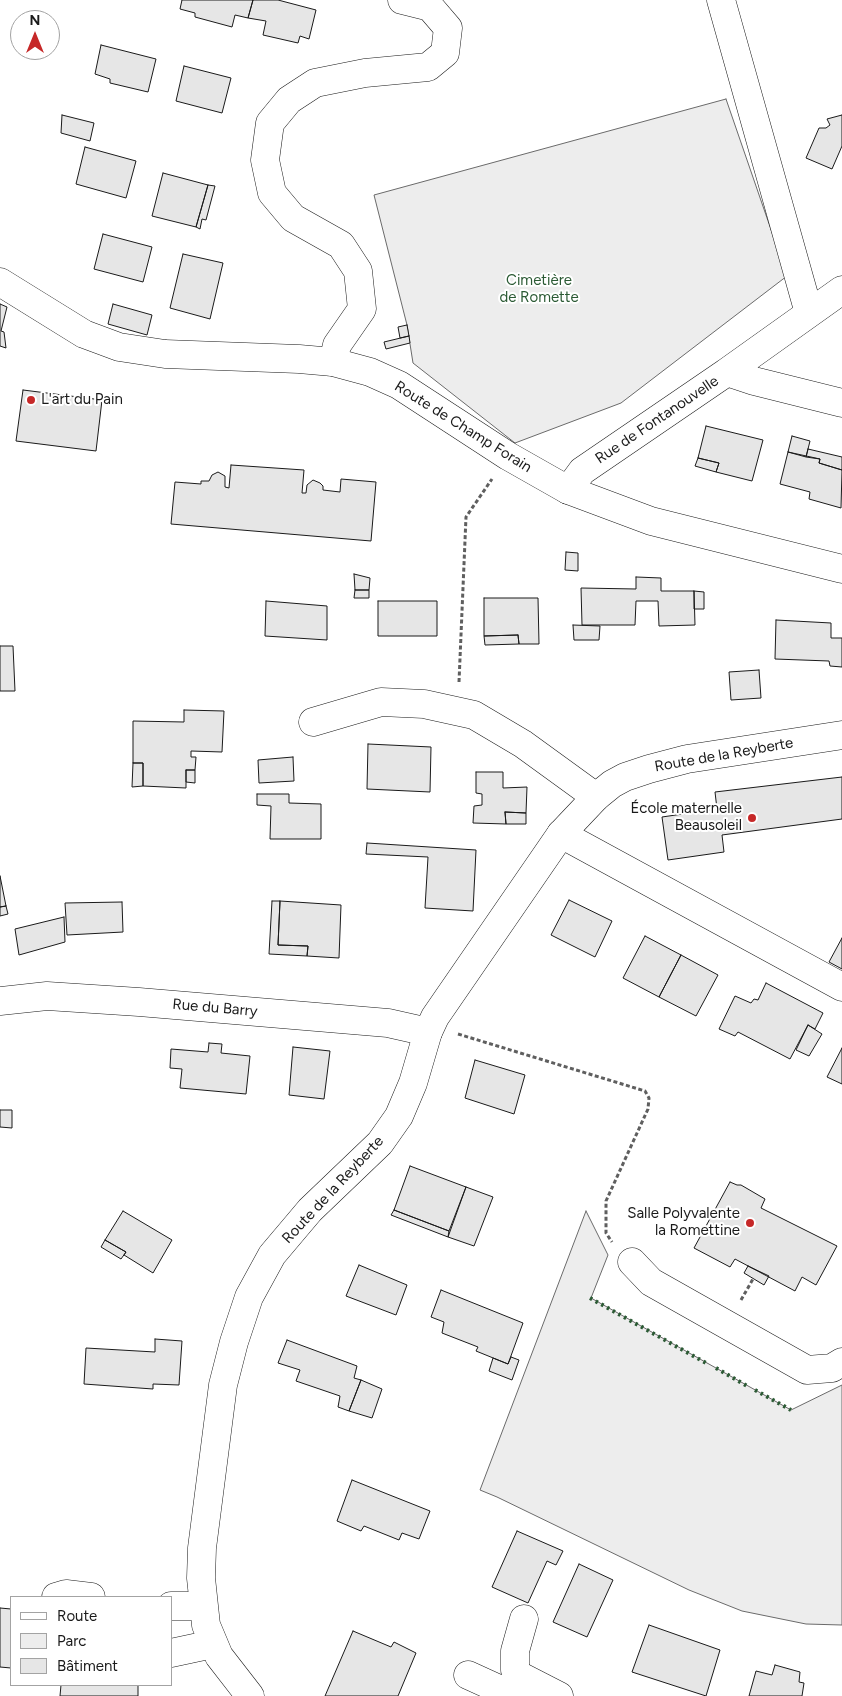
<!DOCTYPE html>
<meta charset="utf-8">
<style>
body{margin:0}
#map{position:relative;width:842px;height:1696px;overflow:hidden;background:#fff;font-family:Figtree,sans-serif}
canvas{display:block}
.legend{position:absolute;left:10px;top:1596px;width:162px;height:90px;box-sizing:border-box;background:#fff;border:1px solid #a3a3a3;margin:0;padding:6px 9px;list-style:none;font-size:15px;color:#1a1a1a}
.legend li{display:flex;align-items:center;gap:10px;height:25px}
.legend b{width:25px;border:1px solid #a3a3a3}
.north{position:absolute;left:10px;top:10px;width:50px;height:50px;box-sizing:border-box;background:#fff;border:1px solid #a3a3a3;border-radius:50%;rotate:0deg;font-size:14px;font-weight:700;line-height:20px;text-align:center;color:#1a1a1a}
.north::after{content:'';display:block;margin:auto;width:18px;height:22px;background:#c62828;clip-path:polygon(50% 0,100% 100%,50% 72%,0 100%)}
</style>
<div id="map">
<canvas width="842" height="1696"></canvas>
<ul class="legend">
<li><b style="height:6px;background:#fff"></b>Route</li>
<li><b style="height:14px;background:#ededed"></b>Parc</li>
<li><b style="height:14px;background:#e6e6e6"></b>Bâtiment</li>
</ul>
<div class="north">N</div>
</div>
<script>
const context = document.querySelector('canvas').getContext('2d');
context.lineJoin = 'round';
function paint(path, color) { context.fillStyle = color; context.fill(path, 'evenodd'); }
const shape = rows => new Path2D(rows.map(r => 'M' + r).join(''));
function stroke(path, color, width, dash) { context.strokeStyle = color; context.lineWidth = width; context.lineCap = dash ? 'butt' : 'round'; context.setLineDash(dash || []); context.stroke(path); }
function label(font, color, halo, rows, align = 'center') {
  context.font = font + ' Figtree,sans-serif'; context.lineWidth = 4; context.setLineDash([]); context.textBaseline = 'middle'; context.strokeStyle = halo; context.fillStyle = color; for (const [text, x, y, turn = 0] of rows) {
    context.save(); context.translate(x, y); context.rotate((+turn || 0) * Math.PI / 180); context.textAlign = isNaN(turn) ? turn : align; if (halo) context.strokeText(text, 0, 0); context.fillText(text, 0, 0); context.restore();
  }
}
const green = shape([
 [726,99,787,276,621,403,515,443,413,363,407,325,374,195,726,99],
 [586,1211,608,1255,591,1298,791,1410,842,1385,842,1625,806,1624,742,1611,689,1590,497,1497,480,1490,586,1211]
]);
paint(green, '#ededed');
stroke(green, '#6a6a6a', 1);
const building = shape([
 [182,0,253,0,248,18,235,15,232,27,195,17,195,13,180,9,182,0],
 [253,0,278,0,316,10,309,39,300,36,298,43,263,35,266,21,248,18,253,0],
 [101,45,156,59,148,92,110,83,110,79,95,74,101,45],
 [184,66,231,78,222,113,176,101,184,66],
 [62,115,94,123,90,141,61,133,62,115],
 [842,115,842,146,832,169,806,158,819,128,826,128,830,125,827,119,842,115],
 [85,147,136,161,126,198,76,184,85,147],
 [163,173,208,185,196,227,152,216,163,173],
 [208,185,215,186,206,220,202,219,200,229,196,227,208,185],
 [103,234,152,247,143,282,94,269,103,234],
 [183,254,223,263,210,319,170,308,183,254],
 [0,304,7,307,1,331,4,332,6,348,0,346,0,304],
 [113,304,152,315,147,335,108,324,113,304],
 [407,325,409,336,400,338,398,327,407,325],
 [409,336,410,343,386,349,384,342,409,336],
 [23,390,102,400,96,451,16,441,23,390],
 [706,426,763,440,752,481,716,472,719,463,698,458,706,426],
 [792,436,810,441,806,457,788,452,792,436],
 [808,449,842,457,842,470,819,463,820,459,806,457,808,449],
 [788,452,820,459,819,463,842,470,841,508,809,499,810,492,780,484,788,452],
 [698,458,719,463,716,472,695,466,698,458],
 [231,465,304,470,302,493,306,493,307,485,313,480,320,483,323,486,323,490,340,492,341,479,376,482,371,541,171,524,175,482,201,484,201,481,209,481,212,475,218,472,225,476,225,487,229,488,231,465],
 [566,552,578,553,578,571,565,570,566,552],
 [354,574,370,578,369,590,355,590,354,574],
 [636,577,661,578,661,591,694,591,695,625,659,626,658,601,636,601,635,625,582,625,581,588,636,589,636,577],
 [355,590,369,590,369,598,354,598,355,590],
 [694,591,704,592,704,609,694,609,694,591],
 [484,598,538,598,539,644,519,644,518,635,484,636,484,598],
 [266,601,327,606,327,640,265,636,266,601],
 [378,601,437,601,437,636,378,636,378,601],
 [776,620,831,623,831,638,842,638,842,667,830,666,829,661,775,659,776,620],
 [573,625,600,626,599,640,574,640,573,625],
 [518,635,519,644,485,645,484,636,518,635],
 [0,646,13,646,15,691,0,691,0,646],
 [759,670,761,698,731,700,729,672,759,670],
 [184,710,224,711,222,752,191,751,191,757,196,757,195,770,186,770,186,788,143,786,143,763,133,763,133,721,184,722,184,710],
 [368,744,431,747,430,792,367,789,368,744],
 [293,757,294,781,259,783,258,760,293,757],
 [133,763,143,763,143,786,132,787,133,763],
 [186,770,195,770,195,783,186,782,186,770],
 [476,772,503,772,503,788,527,787,526,813,505,812,506,824,473,823,474,806,482,805,482,794,476,793,476,772],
 [842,777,842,819,722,835,724,852,668,860,662,817,717,809,715,792,842,777],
 [257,794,289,794,289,803,321,804,321,839,270,839,271,806,257,805,257,794],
 [505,812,526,813,526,824,506,824,505,812],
 [367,843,476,850,473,911,425,908,428,857,366,854,367,843],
 [0,876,6,906,0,907,0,876],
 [569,900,612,921,595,957,551,935,569,900],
 [272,901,280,901,278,945,308,946,307,956,269,954,272,901],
 [280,901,341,905,339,958,307,956,308,946,278,945,280,901],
 [122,902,123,932,67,935,65,903,122,902],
 [6,906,8,914,0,916,0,907,6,906],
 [64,917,65,942,19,955,15,929,64,917],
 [645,936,681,955,659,997,623,978,645,936],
 [842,938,842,969,829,962,842,938],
 [681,955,718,975,696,1016,659,997,681,955],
 [766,983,823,1013,815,1029,808,1025,790,1059,738,1032,735,1036,719,1029,735,996,751,1003,754,999,758,1000,766,983],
 [808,1025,822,1034,809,1056,796,1050,808,1025],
 [209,1043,222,1044,221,1053,250,1056,246,1094,180,1088,182,1069,170,1068,171,1049,208,1052,209,1043],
 [293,1047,330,1051,324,1099,289,1095,293,1047],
 [842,1048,842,1084,827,1077,842,1048],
 [475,1060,525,1075,514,1114,465,1098,475,1060],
 [0,1110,12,1110,12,1128,0,1127,0,1110],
 [410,1166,466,1187,449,1231,394,1210,410,1166],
 [730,1182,737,1185,741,1185,765,1199,761,1208,837,1246,816,1285,802,1277,795,1291,735,1259,730,1267,694,1248,730,1182],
 [466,1187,493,1197,474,1246,448,1237,466,1187],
 [394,1210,449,1231,448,1237,391,1215,394,1210],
 [123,1211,172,1240,153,1273,124,1255,126,1252,105,1240,123,1211],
 [105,1240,126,1252,121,1259,101,1247,105,1240],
 [359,1265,407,1285,396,1315,346,1296,359,1265],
 [748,1266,769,1276,764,1285,744,1273,748,1266],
 [441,1290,523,1323,508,1364,476,1351,478,1347,442,1333,444,1322,431,1317,441,1290],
 [155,1339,182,1341,179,1385,153,1384,153,1389,84,1384,86,1348,155,1352,155,1339],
 [287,1340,357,1366,354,1378,361,1380,349,1411,338,1407,340,1396,296,1381,300,1370,278,1363,287,1340],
 [511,1357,519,1360,512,1380,489,1371,493,1358,508,1364,511,1357],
 [361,1380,382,1389,372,1418,349,1411,361,1380],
 [352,1480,430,1511,419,1539,402,1533,399,1540,364,1526,361,1531,337,1521,352,1480],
 [517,1531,563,1551,556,1565,547,1561,528,1603,492,1587,517,1531],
 [579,1564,613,1580,587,1637,553,1622,579,1564],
 [0,1608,11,1609,11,1668,0,1667,0,1608],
 [649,1625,720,1650,706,1696,632,1672,649,1625],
 [353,1631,391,1647,394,1642,416,1653,398,1696,325,1696,353,1631],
 [775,1665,800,1672,799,1682,804,1683,802,1696,749,1696,756,1671,772,1675,775,1665],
 [61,1685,138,1685,138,1696,60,1696,61,1685]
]);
paint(building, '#e6e6e6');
stroke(building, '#1a1a1a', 1);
const minor = shape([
 [721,0,809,313],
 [333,362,337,345,362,309,358,271,341,245,293,218,272,193,265,160,270,123,289,100,315,83,365,73,428,67,445,53,448,28,430,7,402,0],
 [727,372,842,290],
 [568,490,582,471,727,372,754,381,842,403],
 [313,722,381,702,424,704,474,715,523,744,596,797],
 [561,834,842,987],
 [0,1001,47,996,139,1002,388,1023,428,1032],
 [632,1262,651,1282,807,1370,832,1368,842,1362],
 [56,1597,66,1594,91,1597],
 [171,1606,203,1606],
 [524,1619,515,1651,515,1670,520,1676,559,1696],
 [171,1653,213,1644],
 [468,1675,514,1696]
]);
const major = shape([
 [0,282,84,334,119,347,165,354,299,359,333,362,370,372,399,385,508,456,568,490,651,521,842,569],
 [250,1696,219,1656,206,1625,201,1578,202,1548,223,1385,234,1342,249,1297,272,1255,310,1210,380,1143,399,1116,413,1083,428,1032,435,1017,561,834,596,797,612,784,625,777,649,769,687,759,842,735]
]);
stroke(minor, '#1a1a1a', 29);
stroke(major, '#1a1a1a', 29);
stroke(shape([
 [459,682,466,517,492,479],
 [458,1034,645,1091,649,1098,648,1109,606,1201,606,1233,612,1242],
 [741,1300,753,1279]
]), '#5f5f5f', 3, [4, 2.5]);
stroke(minor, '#fff', 28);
stroke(major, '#fff', 28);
stroke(shape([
 [590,1298,706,1363],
 [716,1368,747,1386],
 [755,1390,791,1410]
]), '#2b5a34', 4, [2.5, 4]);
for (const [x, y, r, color] of [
 [31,400,5,"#c62828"],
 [752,818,5,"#c62828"],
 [750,1223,5,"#c62828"]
]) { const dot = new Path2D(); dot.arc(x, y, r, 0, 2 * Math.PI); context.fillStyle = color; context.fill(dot); stroke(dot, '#fff', 2); }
label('15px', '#2b5a34', '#fff', [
 ["Cimetière",539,281],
 ["de Romette",539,298]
]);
label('15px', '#1a1a1a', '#fff', [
 ["L'art du Pain",41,400,"left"],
 ["École maternelle",742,809],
 ["Beausoleil",742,826],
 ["Salle Polyvalente",740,1214],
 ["la Romettine",740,1231]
], 'right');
label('15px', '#1a1a1a', '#fff', [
 ["Rue de Fontanouvelle",657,420,-34],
 ["Route de Champ Forain",463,427,32],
 ["Route de la Reyberte",724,755,-10],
 ["Rue du Barry",215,1008,5],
 ["Route de la Reyberte",333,1190,-47]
]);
</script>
